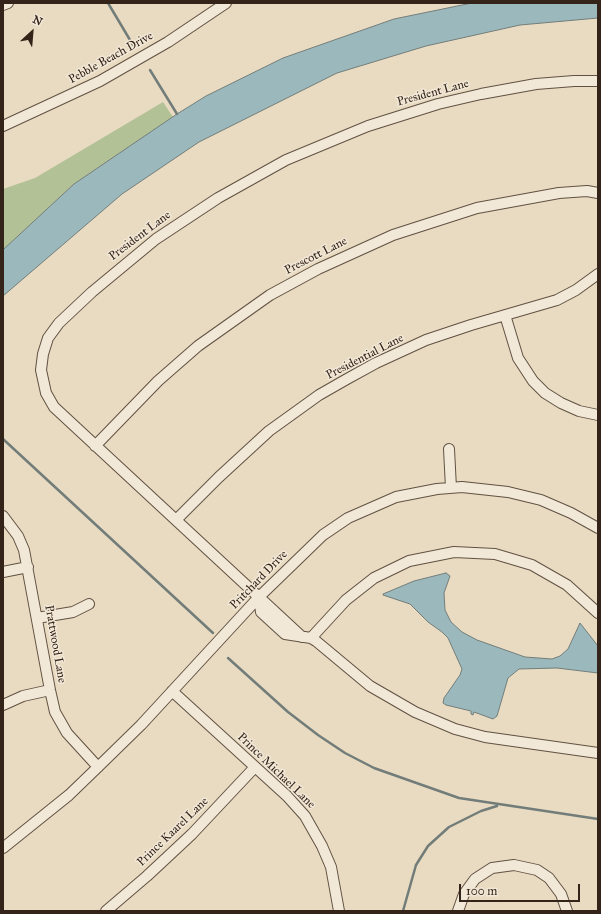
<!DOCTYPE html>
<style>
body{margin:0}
#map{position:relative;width:601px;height:914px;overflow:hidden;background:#e9dbc1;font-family:"IM FELL Great Primer",serif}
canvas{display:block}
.frame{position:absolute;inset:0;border:4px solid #342318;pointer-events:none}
.north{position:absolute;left:12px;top:12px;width:40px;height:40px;-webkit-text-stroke:3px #f1e8d7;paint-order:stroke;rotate:26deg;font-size:11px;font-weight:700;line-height:16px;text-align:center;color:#342318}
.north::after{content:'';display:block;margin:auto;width:14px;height:18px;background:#342318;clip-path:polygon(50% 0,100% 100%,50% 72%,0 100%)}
.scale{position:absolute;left:459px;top:884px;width:121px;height:18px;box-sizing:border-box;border:2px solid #342318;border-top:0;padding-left:5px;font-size:12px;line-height:14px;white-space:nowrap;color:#342318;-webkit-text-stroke:3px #f1e8d7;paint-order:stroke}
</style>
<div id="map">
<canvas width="601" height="914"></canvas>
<div class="frame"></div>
<div class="north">N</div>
<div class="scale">100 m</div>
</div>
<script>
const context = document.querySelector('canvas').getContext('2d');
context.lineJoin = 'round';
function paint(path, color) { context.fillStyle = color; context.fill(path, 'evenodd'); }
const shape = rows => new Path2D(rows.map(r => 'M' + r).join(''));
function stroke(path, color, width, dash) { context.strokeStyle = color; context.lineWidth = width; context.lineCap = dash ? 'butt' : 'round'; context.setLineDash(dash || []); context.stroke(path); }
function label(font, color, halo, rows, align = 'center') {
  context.font = font + ' "IM FELL Great Primer",serif'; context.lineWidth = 3; context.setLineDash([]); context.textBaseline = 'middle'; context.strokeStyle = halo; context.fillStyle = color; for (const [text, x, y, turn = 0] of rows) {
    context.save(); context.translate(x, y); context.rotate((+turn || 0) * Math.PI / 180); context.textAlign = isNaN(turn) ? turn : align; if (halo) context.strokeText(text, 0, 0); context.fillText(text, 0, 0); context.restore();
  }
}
paint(shape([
 [163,102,173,117,74,184,3,250,3,189,35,178]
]), '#b3c196');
const water = shape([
 [472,3,598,3,598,18,520,25,426,46,337,73,199,142,122,194,3,296,3,250,5,248,74,184,177,114,206,96,283,58,394,19,472,3],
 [446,573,450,576,444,593,445,610,451,622,462,632,477,640,525,657,552,659,560,656,568,649,580,623,598,646,598,673,557,668,519,669,508,678,497,716,493,719,474,712,473,715,471,714,471,711,446,705,443,703,444,698,460,675,462,669,448,638,442,632,428,622,410,604,383,595,383,594,414,581,446,573]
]);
paint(water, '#9bb9bc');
stroke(water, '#727d7a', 1);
stroke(shape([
 [108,3,133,45],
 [150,70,177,114],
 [3,439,213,633],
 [228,658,288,712,318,735,345,753,374,768,459,798,598,819],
 [403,911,416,865,428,846,449,827,481,811,497,806]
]), '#727d7a', 2.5);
const minor = shape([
 [3,5,8,3],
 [3,126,100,81,168,42,226,3],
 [505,315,518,358,533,381,545,393,561,403,579,411,598,415],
 [95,446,158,381,198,346,270,295,318,269,393,235,477,208,559,193,587,191,598,193],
 [449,449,451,488],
 [3,516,18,536,24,550,50,690,55,712,67,733,98,767],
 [176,520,219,477,269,431,319,395,347,379,376,363,426,340,471,325,557,300,576,290,598,274],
 [3,572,28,567],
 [259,597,261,612,285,634,311,638,316,641,370,686,415,712,455,729,485,737,598,753],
 [37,618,73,612,89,604],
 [302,637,54,407,46,393,41,370,43,354,48,338,59,323,92,292,156,239,218,198,286,160,368,126,438,104,481,94,536,84,574,81,598,81],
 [311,638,346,600,374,578,409,561,454,552,495,554,532,565,567,585,598,613],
 [172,691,287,796,305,816,322,846,331,867,339,911],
 [3,705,23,696,50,690],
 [3,848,69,795,98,767,141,725,259,597,323,535,348,518,396,497,437,489,462,487,508,492,541,500,571,513,598,528],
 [106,911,147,876,192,834,255,767],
 [458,911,464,894,475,879,492,868,514,865,537,870,549,878,561,894,567,911]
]);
stroke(minor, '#615142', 12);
stroke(minor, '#f1e8d7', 10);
label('12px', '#342318', '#f1e8d7', [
 ["Pebble Beach Drive",111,58,-29],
 ["President Lane",433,93,-15],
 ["President Lane",140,236,-37],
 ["Prescott Lane",316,256,-27],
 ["Presidential Lane",365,357,-27],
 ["Pritchard Drive",259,580,-46],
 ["Prattwood Lane",55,644,80],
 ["Prince Michael Lane",276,771,44],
 ["Prince Kaarel Lane",173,832,-44]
]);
</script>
